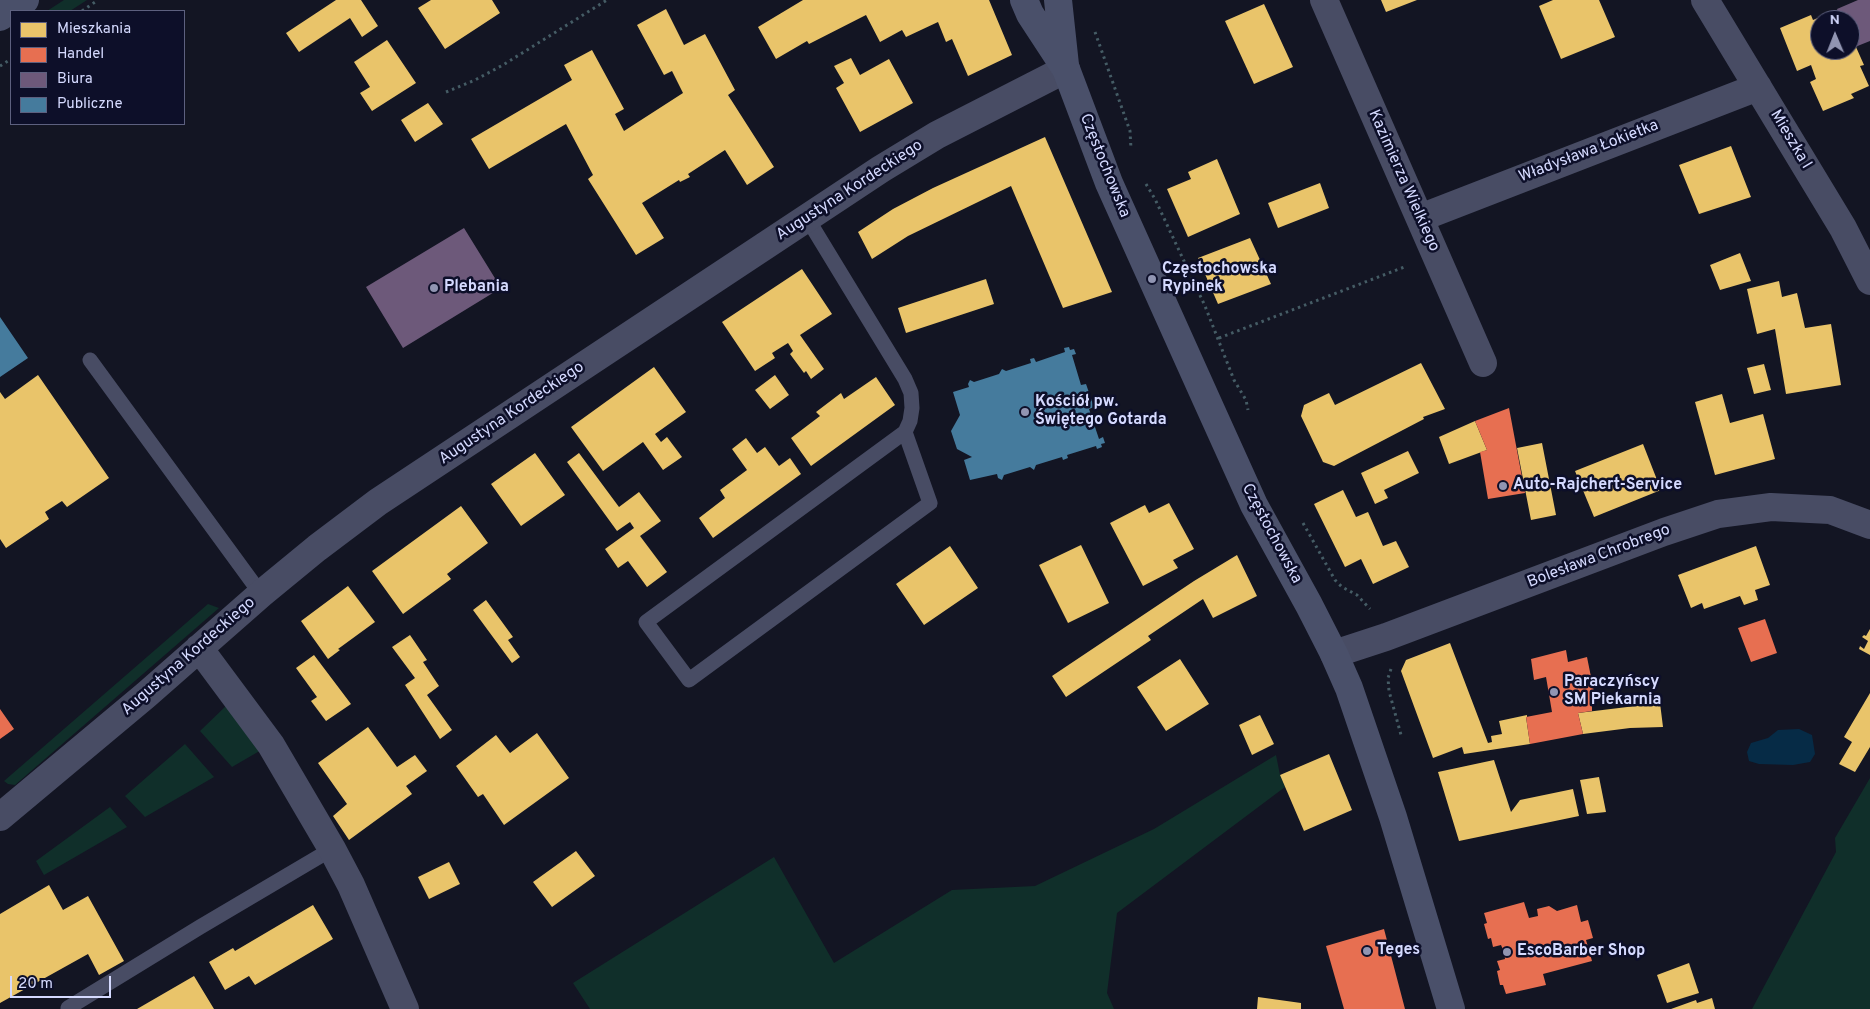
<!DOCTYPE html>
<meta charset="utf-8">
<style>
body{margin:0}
#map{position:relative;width:1870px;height:1009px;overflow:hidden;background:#131523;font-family:Overpass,sans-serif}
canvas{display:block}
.legend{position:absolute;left:10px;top:10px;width:175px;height:115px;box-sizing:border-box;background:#0d0f29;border:1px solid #5d607f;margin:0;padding:6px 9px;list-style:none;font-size:15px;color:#d5daff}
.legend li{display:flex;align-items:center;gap:10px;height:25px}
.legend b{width:25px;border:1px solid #5d607f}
.north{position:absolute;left:1810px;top:10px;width:50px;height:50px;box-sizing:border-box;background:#0d0f29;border:1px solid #5d607f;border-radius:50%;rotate:359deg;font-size:14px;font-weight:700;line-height:20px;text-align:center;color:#d5daff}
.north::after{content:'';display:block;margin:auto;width:18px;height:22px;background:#9195b2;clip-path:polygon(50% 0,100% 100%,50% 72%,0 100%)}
.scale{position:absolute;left:10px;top:976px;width:101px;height:22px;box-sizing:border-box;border:2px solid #d5daff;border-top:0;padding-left:6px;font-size:15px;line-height:18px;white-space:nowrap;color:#d5daff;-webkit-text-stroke:4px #0d0f29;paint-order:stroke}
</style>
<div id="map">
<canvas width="1870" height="1009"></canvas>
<ul class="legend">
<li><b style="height:14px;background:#e9c46a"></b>Mieszkania</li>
<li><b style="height:14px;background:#e76f51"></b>Handel</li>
<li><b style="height:14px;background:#6d597a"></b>Biura</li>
<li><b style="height:14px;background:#457b9d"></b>Publiczne</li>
</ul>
<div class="north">N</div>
<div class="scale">20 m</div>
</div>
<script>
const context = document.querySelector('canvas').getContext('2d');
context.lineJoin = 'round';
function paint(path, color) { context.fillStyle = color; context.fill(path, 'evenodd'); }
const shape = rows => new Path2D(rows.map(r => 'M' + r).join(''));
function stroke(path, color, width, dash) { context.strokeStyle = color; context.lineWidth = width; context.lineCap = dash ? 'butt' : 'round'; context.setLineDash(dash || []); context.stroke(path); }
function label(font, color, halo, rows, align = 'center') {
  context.font = font + ' Overpass,sans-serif'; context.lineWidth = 5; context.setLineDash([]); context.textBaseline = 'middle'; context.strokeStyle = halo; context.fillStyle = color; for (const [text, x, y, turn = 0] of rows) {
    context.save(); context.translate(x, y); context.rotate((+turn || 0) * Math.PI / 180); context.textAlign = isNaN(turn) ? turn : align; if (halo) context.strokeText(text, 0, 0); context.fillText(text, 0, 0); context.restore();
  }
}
paint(shape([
 [64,0,87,0,70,11,47,11],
 [208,604,219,608,15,785,8,784,4,781],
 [227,705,263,749,232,767,200,731],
 [185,744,214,777,145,817,125,796],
 [1276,755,1280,775,1285,787,1117,913,1107,993,1114,1009,590,1009,573,983,774,857,834,963,952,890,1035,886,1154,829],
 [1870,778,1870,1009,1752,1009,1836,852,1835,838],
 [110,807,127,827,44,875,36,861]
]), '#102f2a');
paint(shape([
 [1799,729,1812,735,1815,754,1810,762,1793,765,1759,764,1749,761,1747,752,1751,743,1768,738,1778,730]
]), '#062b46');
paint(shape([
 [336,0,361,0,378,26,362,37,350,18,299,52,286,33],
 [431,0,492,0,500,13,445,49,418,8],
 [803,0,989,0,1012,55,968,76,952,39,946,42,938,22,906,37,902,30,880,42,866,15,809,44,807,41,776,59,758,27],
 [1381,0,1417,0,1386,12],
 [1553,0,1599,0,1615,37,1561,59,1539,6],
 [1264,4,1293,67,1254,84,1225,21],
 [666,9,684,45,705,34,735,90,728,95,774,167,747,185,725,150,688,174,690,177,680,182,679,180,642,203,664,238,636,255,588,179,593,175,566,124,489,169,471,139,572,80,564,65,592,50,624,109,615,114,624,131,683,93,672,71,664,75,637,25],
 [1830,13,1833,20,1820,20,1820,50,1850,50,1856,47,1864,65,1860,66,1869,86,1851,94,1854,98,1823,111,1810,82,1816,79,1811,65,1797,71,1780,28,1811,15,1813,20],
 [387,40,416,83,372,111,360,93,370,87,354,62],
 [851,58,860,75,889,59,913,103,860,132,836,88,844,83,834,66],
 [428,103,443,124,415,142,401,120],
 [1045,137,1112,292,1063,308,1011,186,908,236,872,259,858,232,893,209,933,188],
 [1731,146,1751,197,1699,214,1679,165],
 [1217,159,1240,214,1188,237,1167,189,1191,179,1188,172],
 [1320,183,1329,208,1278,228,1268,203],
 [1250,238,1271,284,1218,304,1198,258],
 [1740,253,1751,281,1720,290,1710,265],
 [802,269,832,314,800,335,824,369,811,379,806,371,804,373,790,354,793,351,788,343,772,353,775,358,755,371,722,322],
 [986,279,994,304,906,333,898,308],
 [1779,281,1782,297,1797,293,1805,328,1831,324,1841,385,1786,394,1775,329,1757,334,1747,289],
 [1421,363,1445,409,1423,417,1424,419,1334,466,1323,462,1301,416,1304,405,1329,393,1335,405],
 [1764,364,1771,390,1754,394,1747,368],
 [654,367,686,412,655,434,661,442,667,437,682,457,663,470,643,442,603,471,571,427],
 [38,375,109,478,67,507,62,501,45,512,49,519,6,548,0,539,0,392,5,399],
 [775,375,789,395,770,409,755,390],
 [876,377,895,405,811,466,791,438,820,416,816,412,841,393,844,399],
 [1722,394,1730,423,1763,414,1775,459,1715,475,1695,402],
 [1475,421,1487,450,1449,464,1439,437],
 [746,438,757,453,765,447,779,466,790,458,801,474,713,538,699,518,725,498,720,490,747,470,732,449],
 [1542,443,1556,515,1531,520,1517,448],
 [1643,444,1661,490,1594,517,1575,471],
 [1408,451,1419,473,1384,490,1388,498,1375,504,1361,473],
 [535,453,565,495,521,526,491,484],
 [579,453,619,507,639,492,661,521,640,536,667,572,647,587,628,561,618,568,605,549,634,528,630,522,617,531,567,462],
 [1343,490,1356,517,1368,512,1383,546,1396,541,1409,567,1373,584,1361,559,1345,567,1314,504],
 [1169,503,1194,549,1173,560,1178,568,1143,586,1110,523,1145,505,1149,513],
 [461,506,488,543,447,574,451,579,403,614,372,571],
 [1081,545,1109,603,1068,623,1039,565],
 [950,546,978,588,924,625,896,584],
 [1756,546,1770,585,1755,590,1758,600,1744,605,1740,596,1704,609,1702,603,1691,608,1678,575],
 [1237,555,1257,596,1213,618,1203,599,1148,636,1151,640,1066,697,1052,676,1194,581],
 [348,586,375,622,338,649,340,650,328,659,301,621],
 [486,600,513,637,508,640,520,657,512,663,473,610],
 [1870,629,1870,655,1859,649,1860,646,1864,649,1868,641,1862,637,1864,635,1866,636],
 [410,635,427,660,423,662,439,686,427,695,452,730,440,739,405,685,415,678,392,647],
 [1450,643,1488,743,1492,742,1491,736,1502,734,1499,721,1527,715,1527,717,1526,717,1530,744,1464,754,1462,747,1433,758,1401,671,1406,660],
 [314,655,351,704,326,721,311,701,317,697,296,668],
 [1180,659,1209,704,1166,731,1137,687],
 [1870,693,1870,747,1855,772,1839,764,1852,742,1844,737],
 [1660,703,1663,727,1630,728,1583,734,1578,713],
 [1260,715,1274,744,1252,755,1239,725],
 [368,727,397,767,415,755,427,771,406,786,412,794,349,840,333,816,347,804,318,763],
 [537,733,569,778,504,825,483,794,478,797,456,766,496,735,510,753],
 [1329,754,1352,810,1304,831,1280,775],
 [1494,760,1511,812,1520,800,1573,789,1579,816,1459,841,1438,772],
 [1599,777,1606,812,1587,814,1580,780],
 [576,851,595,876,552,907,533,882],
 [449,862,460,884,429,899,418,877],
 [49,885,63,910,88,896,124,961,99,975,88,954,0,1003,0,914],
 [313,905,333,939,255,985,249,976,225,990,209,962,233,948,235,951],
 [1689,963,1699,993,1667,1003,1657,975],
 [194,976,214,1009,137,1009],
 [1258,997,1301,1003,1301,1009,1257,1009],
 [1712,998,1715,1009,1671,1009,1696,1000,1697,1003]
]), '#e9c46a');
paint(shape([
 [1509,408,1525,493,1488,499,1480,452,1487,450,1475,421],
 [1765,619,1777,653,1751,662,1738,628],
 [1566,650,1568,662,1587,657,1596,702,1592,704,1592,711,1578,713,1583,734,1530,744,1526,717,1552,712,1546,677,1534,680,1531,659],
 [0,709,14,729,0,739],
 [1524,902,1529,918,1538,916,1537,909,1549,906,1557,911,1577,905,1581,922,1588,920,1593,938,1586,940,1592,961,1543,974,1546,985,1506,994,1503,985,1500,985,1497,971,1500,970,1497,961,1505,959,1504,952,1501,945,1493,947,1491,938,1488,939,1484,924,1487,923,1484,913],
 [1384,929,1405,1009,1344,1009,1326,946]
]), '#e76f51');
paint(shape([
 [1858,0,1870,0,1870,41,1850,49,1850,20,1833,20,1832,18,1839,16,1837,9],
 [464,228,501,288,403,348,366,287]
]), '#6d597a');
paint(shape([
 [0,317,28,358,0,377],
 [1069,347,1070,350,1074,349,1076,354,1072,355,1081,385,1086,384,1094,407,1089,409,1099,439,1103,437,1105,443,1101,444,1102,447,1097,449,1096,446,1067,455,1068,458,1063,460,1062,457,1036,465,1034,470,1030,467,1004,475,1002,480,998,478,997,474,970,480,964,460,972,457,957,449,951,431,960,415,953,392,969,387,968,384,970,380,974,382,999,374,1002,369,1006,371,1031,363,1030,359,1034,358,1036,362,1065,352,1064,348]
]), '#457b9d');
stroke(shape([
 [82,11,98,0],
 [1095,32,1130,131,1131,149],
 [0,66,11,59],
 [446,92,475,80,503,65,607,0],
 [1146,184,1155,199,1205,306,1234,380,1246,400,1248,410],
 [1219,338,1407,266],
 [1303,523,1335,580,1342,587,1357,595,1370,609],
 [1391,669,1388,678,1389,691,1401,735]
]), '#455c65', 3, [2.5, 4]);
stroke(shape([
 [807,218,905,379,911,393,912,408,910,421,905,432,930,503,689,680,646,622,905,432],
 [90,360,261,594],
 [68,1008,200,927,332,849]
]), '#484c64', 15);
stroke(shape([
 [1324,0,1483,363],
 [1705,0,1843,228,1870,281],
 [1420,218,1758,87],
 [199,648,271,745,332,849,351,885,405,1009],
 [1334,654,1386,637,1664,532,1718,514,1771,507,1830,510,1870,525],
 [0,817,146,695,261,594,317,548,378,502,881,169,937,135,1066,69]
]), '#484c64', 28);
stroke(shape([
 [1024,0,1030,14,1066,69,1109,183,1207,401,1254,505,1309,605,1334,654,1349,688,1393,817,1451,1009],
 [1058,0,1065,65],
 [0,17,25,0]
]), '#4a506a', 28);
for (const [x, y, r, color] of [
 [1152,279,5,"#9195b2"],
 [434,288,5,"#9195b2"],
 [1025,412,5,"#9195b2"],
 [1503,486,5,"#9195b2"],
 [1554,692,5,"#9195b2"],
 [1367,951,5,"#9195b2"],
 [1507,952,5,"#9195b2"]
]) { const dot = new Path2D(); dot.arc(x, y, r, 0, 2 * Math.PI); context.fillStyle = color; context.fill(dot); stroke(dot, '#0d0f29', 2); }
label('16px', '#d5daff', '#0d0f29', [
 ["Mieszka I",1790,140,59],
 ["Władysława Łokietka",1589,152,-21],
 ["Częstochowska",1104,166,68],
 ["Kazimierza Wielkiego",1403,181,66],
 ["Augustyna Kordeckiego",850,191,-33],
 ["Augustyna Kordeckiego",512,414,-34],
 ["Częstochowska",1271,534,62],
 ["Bolesława Chrobrego",1599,557,-21],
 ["Augustyna Kordeckiego",189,657,-41]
]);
label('bold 16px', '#d5daff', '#0d0f29', [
 ["Częstochowska",1162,270],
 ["Rypinek",1162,288],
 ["Plebania",444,288],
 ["Kościół pw.",1035,403],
 ["Świętego Gotarda",1035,421],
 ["Auto-Rajchert-Service",1513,486],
 ["Paraczyńscy",1564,683],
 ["SM Piekarnia",1564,701],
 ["Teges",1377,951],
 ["EscoBarber Shop",1517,952]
], 'left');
</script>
